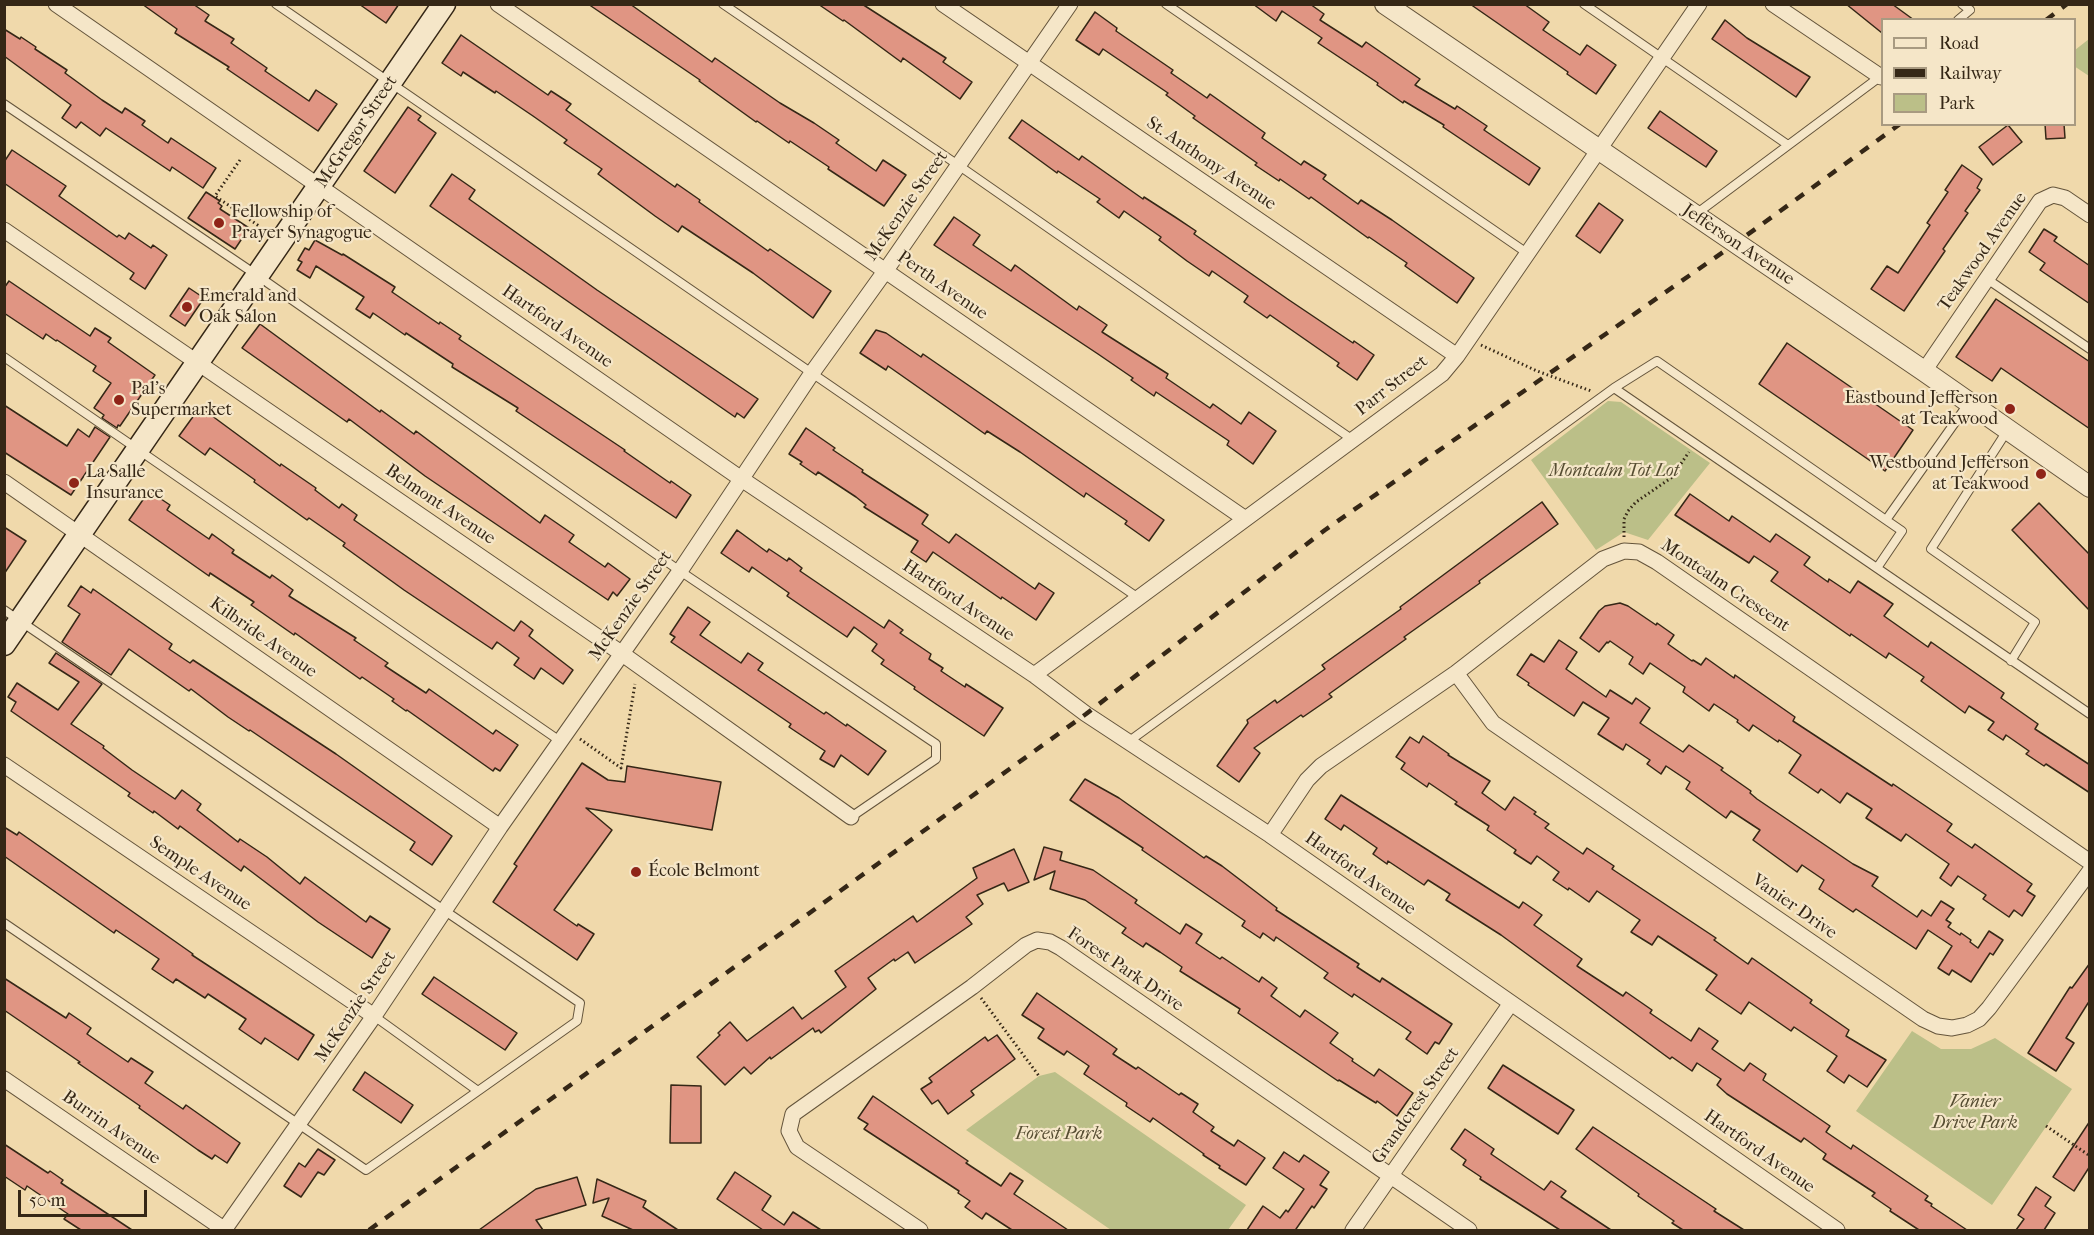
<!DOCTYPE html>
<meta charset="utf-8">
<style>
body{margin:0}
#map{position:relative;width:2094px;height:1235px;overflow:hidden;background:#f0d9ab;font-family:"IM FELL French Canon",serif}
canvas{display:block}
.frame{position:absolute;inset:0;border:6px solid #352716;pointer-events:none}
.legend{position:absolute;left:1881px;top:18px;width:195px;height:108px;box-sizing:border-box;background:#f5e6c8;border:2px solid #a89a81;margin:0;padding:8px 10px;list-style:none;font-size:18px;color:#352716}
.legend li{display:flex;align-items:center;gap:12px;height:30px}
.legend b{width:30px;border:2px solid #a89a81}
.scale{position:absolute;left:18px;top:1190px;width:129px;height:27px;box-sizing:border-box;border:3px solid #352716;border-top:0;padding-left:8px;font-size:18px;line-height:21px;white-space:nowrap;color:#352716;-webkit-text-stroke:4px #f5e6c8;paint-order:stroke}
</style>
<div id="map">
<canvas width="2094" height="1235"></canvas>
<div class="frame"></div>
<ul class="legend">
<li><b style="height:8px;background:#f5e6c8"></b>Road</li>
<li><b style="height:8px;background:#352716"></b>Railway</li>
<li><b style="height:16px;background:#bbbf88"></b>Park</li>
</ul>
<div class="scale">50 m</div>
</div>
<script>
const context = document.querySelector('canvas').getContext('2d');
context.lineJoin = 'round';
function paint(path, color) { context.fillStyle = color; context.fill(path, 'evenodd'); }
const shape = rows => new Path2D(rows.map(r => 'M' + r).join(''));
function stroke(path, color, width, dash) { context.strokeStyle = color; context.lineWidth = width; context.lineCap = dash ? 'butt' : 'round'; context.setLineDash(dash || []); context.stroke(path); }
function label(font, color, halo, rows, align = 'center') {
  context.font = font + ' "IM FELL French Canon",serif'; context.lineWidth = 4.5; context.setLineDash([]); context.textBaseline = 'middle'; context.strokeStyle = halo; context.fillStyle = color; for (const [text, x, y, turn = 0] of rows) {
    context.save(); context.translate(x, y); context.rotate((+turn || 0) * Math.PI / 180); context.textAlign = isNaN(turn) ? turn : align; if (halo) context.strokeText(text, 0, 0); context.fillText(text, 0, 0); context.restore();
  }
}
paint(shape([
 [2089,39,2089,76,2074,66,2075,50],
 [1608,401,1621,402,1710,463,1648,540,1624,532,1596,550,1531,460],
 [1912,1031,1941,1049,1971,1049,1995,1038,2072,1089,1992,1205,1856,1111],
 [1055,1072,1246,1205,1228,1230,1111,1230,966,1130,1039,1076]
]), '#bbbf88');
const building = shape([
 [142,4,193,4,209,15,205,21,234,39,231,43,267,68,265,71,309,101,316,90,337,104,318,131,227,69,229,67,175,33,177,29,142,4],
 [359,4,399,4,386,23,359,4],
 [588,4,630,4,712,62,715,58,780,103,814,123,839,140,836,143,876,171,883,160,906,175,884,206,828,169,829,167,790,141,789,143,757,121,756,122,699,81,700,80,588,4],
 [818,4,862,4,946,58,943,62,972,82,960,99,903,58,901,62,844,20,843,21,818,4],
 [1253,4,1310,4,1324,14,1320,20,1362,47,1366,42,1420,79,1415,85,1455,109,1457,106,1487,126,1484,130,1540,168,1529,185,1443,127,1444,125,1404,101,1403,103,1377,85,1378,83,1318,43,1322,38,1282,11,1276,21,1253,4],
 [1470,4,1524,4,1549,22,1543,30,1580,55,1587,45,1616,65,1596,94,1567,74,1568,72,1470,4],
 [1846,4,1892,4,1914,20,1882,20,1882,33,1846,4],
 [1095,12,1117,28,1116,31,1173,70,1171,73,1207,98,1210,94,1265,133,1262,138,1301,165,1304,161,1326,175,1323,179,1358,204,1361,200,1392,220,1474,278,1457,303,1405,266,1407,263,1369,237,1368,238,1311,197,1309,199,1280,179,1279,181,1255,165,1257,163,1193,118,1195,116,1166,95,1168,93,1103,49,1099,55,1076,40,1095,12],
 [1725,20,1747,38,1810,77,1796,97,1712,39,1725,20],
 [4,29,20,39,21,37,36,47,35,49,67,70,65,73,102,100,122,113,125,108,145,121,142,125,168,143,171,138,216,168,203,188,172,167,170,171,106,128,100,136,81,122,76,128,62,118,71,105,4,56,4,29],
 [461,35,548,95,551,91,571,104,566,110,675,187,677,184,700,200,699,202,768,251,770,249,831,291,813,318,753,273,682,226,678,232,655,216,598,174,602,169,564,143,567,140,533,116,496,91,495,93,463,72,461,76,442,63,461,35],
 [408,107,421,116,418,120,436,133,395,193,364,171,408,107],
 [1660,111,1717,151,1706,167,1648,128,1660,111],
 [1022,120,1079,160,1082,156,1143,199,1144,197,1175,217,1196,231,1194,234,1289,300,1353,343,1354,341,1374,355,1357,380,1337,366,1339,363,1270,315,1267,318,1244,302,1248,296,1212,271,1209,276,1187,261,1159,240,1161,237,1124,211,1119,218,1097,202,1100,199,1058,171,1057,173,1009,138,1022,120],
 [2045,124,2064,124,2065,138,2046,139,2045,124],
 [2008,125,2022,142,1993,165,1979,147,2008,125],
 [12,150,66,186,59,196,117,237,119,235,125,239,129,233,151,248,153,245,167,255,145,289,130,279,134,273,4,183,4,162,12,150],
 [1962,165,1982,179,1977,188,1980,190,1965,211,1968,213,1943,249,1945,251,1904,311,1871,289,1887,266,1898,273,1930,225,1927,223,1948,192,1945,190,1962,165],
 [452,174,475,190,469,199,597,290,758,399,744,418,737,413,735,417,430,206,452,174],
 [206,192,220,201,218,203,222,206,220,209,249,228,235,249,188,218,206,192],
 [1599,203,1623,220,1600,253,1576,236,1599,203],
 [954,217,980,235,973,245,1011,271,1015,265,1077,310,1079,306,1107,325,1102,332,1168,374,1166,378,1210,408,1213,404,1241,424,1249,412,1276,431,1253,464,1227,445,1229,441,1156,392,1154,396,1131,380,1133,378,1098,354,934,245,954,217],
 [2044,229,2057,237,2054,241,2090,266,2090,304,2040,270,2045,263,2029,252,2044,229],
 [315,240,342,255,343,254,395,287,392,292,439,324,440,322,461,336,459,339,625,450,624,451,670,483,671,481,691,495,676,518,516,411,518,408,452,367,453,364,406,333,405,335,373,313,370,318,356,309,364,297,316,266,310,278,297,270,302,262,298,260,305,248,309,250,315,240],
 [9,281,90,336,95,328,111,338,108,342,155,375,120,426,118,425,117,428,102,418,104,415,94,408,111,383,93,371,96,366,57,340,56,341,46,334,43,339,4,313,4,288,9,281],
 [189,288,204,298,185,326,170,316,189,288],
 [1996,299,2090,362,2090,429,2001,368,1992,381,1956,357,1996,299],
 [260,324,380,412,381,410,414,434,416,431,432,443,540,523,545,515,574,535,569,542,605,567,608,563,630,579,617,596,613,592,608,600,425,476,349,419,347,422,242,348,260,324],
 [876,330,886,333,921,357,923,354,1164,520,1149,541,1125,524,1127,521,1086,493,1084,497,1020,452,987,431,985,434,888,366,886,370,860,353,876,330],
 [1787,343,1913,430,1885,471,1759,384,1787,343],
 [4,405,67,446,78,429,89,437,95,427,110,437,71,495,4,452,4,405],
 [200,407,280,466,281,464,316,488,315,490,339,508,342,504,357,515,354,520,514,631,521,621,533,630,529,636,573,670,563,684,541,668,534,679,514,665,519,658,497,642,492,649,404,590,343,546,345,543,309,518,307,520,279,500,254,482,255,480,210,448,205,455,179,436,200,407],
 [806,428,835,448,833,450,863,470,862,472,928,515,922,524,949,543,956,534,1035,589,1039,583,1054,593,1036,620,1002,597,1001,599,933,552,926,562,911,552,918,541,864,507,866,505,856,497,818,472,816,475,800,464,802,462,789,454,806,428],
 [149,491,170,505,167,510,209,539,212,534,234,550,232,553,270,578,272,575,293,590,289,596,356,638,354,640,388,663,385,666,426,693,429,689,493,734,496,730,518,745,500,771,495,768,493,771,407,710,406,711,392,701,394,699,362,677,360,679,295,633,294,635,251,605,254,602,210,573,209,576,129,520,149,491],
 [1690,494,1729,521,1732,516,1770,542,1776,534,1810,557,1804,565,1828,582,1829,579,1850,593,1858,581,1893,604,1884,616,1928,647,1931,642,2004,693,2001,698,2038,724,2035,729,2090,765,2090,793,2046,764,2044,766,2026,754,2029,751,2006,735,2003,740,1988,730,1994,722,1969,706,1965,713,1921,681,1924,677,1889,653,1886,658,1851,634,1850,636,1771,581,1778,572,1754,556,1749,563,1675,515,1690,494],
 [1542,502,1558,524,1479,581,1480,583,1404,637,1406,639,1329,694,1332,697,1303,717,1301,715,1254,748,1260,753,1239,782,1217,766,1248,723,1247,720,1275,700,1277,703,1325,669,1322,665,1401,609,1400,607,1542,502],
 [2039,503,2090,555,2090,611,2012,530,2039,503],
 [4,527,26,541,4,574,4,527],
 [737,530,767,552,769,549,787,561,789,558,802,568,800,571,884,628,889,620,903,630,900,633,931,654,929,659,943,668,941,671,965,687,966,684,1003,708,984,736,936,704,914,689,915,687,881,664,884,660,872,651,877,644,854,627,847,637,787,596,789,593,752,567,749,572,721,553,737,530],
 [81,586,91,593,93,589,172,644,169,649,190,663,193,660,336,754,452,836,432,865,410,850,415,842,250,730,249,731,228,717,191,689,189,691,129,649,111,675,62,642,80,614,68,606,81,586],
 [1620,603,1628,606,1656,625,1657,623,1674,635,1668,644,1692,661,1693,660,1701,665,1706,658,1734,678,1735,675,1795,717,1793,721,1892,786,1893,784,1952,824,1947,831,1972,848,1975,844,2032,884,2027,891,2035,896,2022,916,2014,910,2009,917,1983,899,1986,895,1958,876,1951,886,1940,878,1949,864,1906,834,1901,841,1866,818,1872,809,1847,793,1840,803,1821,789,1818,793,1789,773,1801,755,1779,740,1778,742,1753,725,1749,731,1737,722,1738,720,1714,704,1709,711,1683,692,1685,687,1650,663,1643,674,1629,664,1633,657,1610,641,1608,643,1607,642,1599,652,1580,638,1599,611,1605,606,1620,603],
 [688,607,710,622,700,635,741,663,748,653,763,663,758,670,824,714,826,712,846,726,847,724,886,751,868,775,841,755,834,767,820,759,825,751,789,727,791,724,671,642,675,637,670,634,688,607],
 [1559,640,1577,652,1566,669,1606,697,1610,690,1632,704,1636,698,1650,708,1640,723,1683,752,1689,745,1723,768,1721,770,1751,791,1750,793,1757,799,1853,864,1878,877,1872,886,1917,917,1922,910,1931,916,1941,901,1954,909,1946,920,1951,923,1948,927,1960,935,1961,933,1971,940,1970,942,1978,948,1989,931,2003,940,1993,955,1990,953,1971,982,1952,970,1949,975,1938,968,1952,946,1928,930,1916,949,1856,909,1853,912,1819,889,1824,880,1802,865,1797,872,1753,840,1760,830,1731,811,1726,818,1686,789,1690,782,1666,766,1661,774,1647,764,1650,760,1626,744,1623,750,1598,734,1609,718,1583,702,1574,716,1528,685,1529,683,1517,675,1531,654,1544,662,1559,640],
 [56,653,102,684,71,724,104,746,103,748,132,770,175,799,182,790,201,804,197,810,238,842,240,839,267,857,300,884,305,877,366,922,370,916,390,929,372,958,318,922,244,866,241,871,180,826,178,829,154,811,153,813,128,796,130,793,11,711,16,702,8,697,17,683,58,710,79,682,49,663,56,653],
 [1423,736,1449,754,1448,755,1490,781,1482,793,1505,810,1514,797,1536,812,1534,814,1549,824,1545,828,1583,854,1587,848,1614,866,1612,869,1716,938,1714,940,1748,964,1752,958,1812,1000,1810,1003,1849,1030,1846,1036,1886,1060,1867,1087,1849,1075,1844,1083,1827,1071,1837,1056,1794,1027,1791,1031,1749,1002,1741,1014,1706,990,1717,975,1658,936,1652,945,1631,932,1640,920,1597,891,1589,902,1569,888,1568,890,1553,880,1559,872,1537,856,1531,864,1514,853,1516,850,1487,830,1489,826,1455,804,1457,802,1429,783,1427,787,1401,769,1405,763,1396,757,1410,737,1419,743,1423,736],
 [582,763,608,780,625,782,627,766,721,782,712,830,586,808,612,830,554,910,577,926,578,924,594,934,577,960,493,902,517,866,514,864,582,763],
 [1085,779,1119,798,1204,858,1206,856,1222,866,1277,908,1276,910,1359,964,1357,967,1380,982,1382,978,1452,1024,1439,1044,1435,1042,1427,1054,1406,1039,1411,1032,1354,994,1352,997,1324,978,1328,973,1276,937,1274,941,1263,933,1260,938,1242,926,1245,921,1142,850,1143,848,1070,800,1085,779],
 [1341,795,1519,908,1523,902,1542,915,1534,925,1582,959,1577,966,1623,996,1626,992,1652,1010,1650,1013,1691,1041,1699,1028,1718,1041,1712,1049,1744,1071,1750,1063,1766,1074,1763,1080,1830,1126,1826,1132,1851,1149,1853,1145,1928,1196,1925,1200,1932,1204,1931,1206,1967,1230,1919,1230,1890,1211,1891,1209,1872,1196,1875,1193,1823,1159,1826,1154,1804,1138,1801,1142,1727,1094,1717,1085,1721,1079,1697,1063,1692,1071,1672,1057,1670,1059,1501,935,1446,900,1450,894,1428,880,1424,885,1388,861,1387,864,1373,854,1377,848,1344,825,1341,830,1325,819,1341,795],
 [4,827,17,835,19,832,193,954,192,955,314,1035,298,1060,265,1038,261,1044,239,1029,246,1019,208,994,205,998,176,979,173,983,152,969,159,959,116,930,114,933,4,856,4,827],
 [1044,847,1062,852,1060,860,1093,870,1137,900,1135,903,1180,934,1186,924,1202,934,1196,943,1220,959,1222,957,1259,982,1262,977,1277,988,1271,996,1300,1017,1305,1010,1338,1033,1330,1043,1353,1059,1352,1061,1374,1076,1379,1069,1413,1093,1397,1116,1377,1101,1376,1103,1339,1080,1338,1081,1238,1013,1240,1009,1180,971,1182,967,1160,952,1146,943,1143,947,1122,933,1126,928,1085,900,1050,889,1055,871,1034,880,1044,847],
 [1014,849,1029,882,1008,891,1004,883,977,895,983,904,966,917,972,924,915,963,908,952,895,961,894,959,868,978,876,989,821,1033,819,1030,815,1032,813,1028,771,1059,770,1057,751,1074,744,1067,725,1085,697,1057,720,1035,718,1033,730,1022,747,1041,793,1007,802,1019,846,987,835,971,913,916,917,922,977,878,973,868,1014,849],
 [2090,963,2090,1000,2066,1038,2074,1043,2056,1071,2028,1053,2070,987,2072,988,2090,963],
 [434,977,517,1033,505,1050,422,994,434,977],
 [4,978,66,1018,69,1013,91,1028,87,1034,128,1062,131,1058,153,1072,145,1083,183,1109,186,1105,240,1143,227,1163,215,1155,212,1159,198,1150,139,1108,140,1106,78,1063,80,1062,4,1010,4,978],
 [1037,993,1117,1049,1113,1054,1136,1069,1138,1067,1179,1095,1181,1093,1198,1104,1193,1112,1214,1127,1211,1131,1234,1146,1238,1140,1265,1158,1246,1185,1219,1168,1220,1166,1203,1155,1204,1154,1153,1118,1150,1122,1126,1106,1127,1103,1084,1074,1089,1066,1067,1051,1064,1055,1038,1038,1044,1029,1022,1015,1037,993],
 [997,1035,1015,1059,971,1091,974,1095,948,1114,938,1100,932,1104,921,1089,932,1082,929,1078,985,1037,988,1041,997,1035],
 [1503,1065,1574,1110,1558,1134,1488,1088,1503,1065],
 [365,1072,413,1105,401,1123,353,1090,365,1072],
 [671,1085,701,1086,701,1143,670,1143,671,1085],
 [873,1096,968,1161,966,1163,1001,1186,1010,1173,1023,1181,1014,1194,1068,1230,1012,1230,986,1213,982,1219,965,1207,970,1201,958,1193,959,1191,864,1129,868,1124,858,1118,873,1096],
 [2090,1121,2090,1166,2074,1191,2053,1177,2090,1121],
 [1593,1127,1716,1209,1714,1211,1744,1230,1683,1230,1672,1223,1674,1221,1638,1196,1639,1194,1576,1149,1593,1127],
 [1465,1129,1494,1149,1491,1154,1544,1190,1551,1181,1566,1191,1561,1197,1611,1230,1560,1230,1480,1179,1481,1177,1463,1165,1466,1160,1451,1149,1465,1129],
 [4,1144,48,1173,50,1171,63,1180,61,1183,132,1230,81,1230,64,1219,68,1214,27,1186,25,1190,4,1176,4,1144],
 [318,1149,335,1160,324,1175,318,1172,301,1197,284,1186,299,1163,305,1167,318,1149],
 [1284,1152,1299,1162,1304,1155,1329,1172,1320,1185,1327,1189,1314,1208,1312,1206,1296,1229,1299,1230,1247,1230,1263,1206,1280,1218,1286,1210,1288,1212,1304,1189,1273,1168,1284,1152],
 [735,1172,771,1196,762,1210,784,1225,793,1212,821,1230,763,1230,717,1199,735,1172],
 [577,1177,586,1205,536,1220,543,1230,479,1230,536,1189,577,1177],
 [597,1179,646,1201,643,1207,678,1230,633,1230,602,1216,609,1198,593,1203,597,1179],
 [2036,1187,2051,1197,2045,1206,2055,1213,2044,1230,2016,1230,2024,1219,2018,1215,2036,1187]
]);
paint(building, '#e09583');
stroke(building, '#352716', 1.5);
const service = shape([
 [276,4,1137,597],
 [723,4,958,165,1353,440],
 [1166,4,1527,253],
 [1584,4,1788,145],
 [1958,20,1970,10,1962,4],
 [4,104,258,276,680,571,936,744,936,759,851,817],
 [1696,214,1881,76],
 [1987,279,2090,349],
 [4,357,560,741],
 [1614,388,1657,361,1886,520,1968,404],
 [2007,431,1931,549,2035,622,2011,661],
 [1877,568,1902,531,1886,520],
 [4,610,580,1003,577,1021,478,1091,374,1016],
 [1128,742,1614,388,2090,714],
 [4,923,366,1170,478,1091]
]);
const minor = shape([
 [56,4,740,478,1034,675,1086,714,1270,835,1837,1230],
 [498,4,1244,518],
 [943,4,1457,356],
 [1773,4,1881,77],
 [4,230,621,653,851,817],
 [1924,371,2040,201,2053,195,2065,198,2090,215],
 [4,482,500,827],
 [1456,673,1493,723,1923,1019,1938,1026,1952,1028,1967,1025,1979,1019,1989,1008,2090,871],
 [1034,675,1442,374,1457,356,1699,4],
 [4,765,374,1016],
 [1270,835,1307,780,1321,766,1456,673,1603,559,1624,551,1639,552,1657,562,2090,862],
 [4,1079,225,1230],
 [224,1230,374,1016,500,827,680,571,812,373,886,270,1070,4],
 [920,1230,797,1147,789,1131,793,1114,972,987,1026,945,1037,940,1050,942,1061,948,1469,1230],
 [1353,1230,1511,1003]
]);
const tertiary = shape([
 [1385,4,1924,371,2090,487]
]);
const secondary = shape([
 [4,644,444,4]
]);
stroke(service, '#64543b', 10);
stroke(minor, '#64543b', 17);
stroke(tertiary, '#64543b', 22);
stroke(secondary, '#352716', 25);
stroke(shape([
 [240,160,215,196,259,226],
 [1481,345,1537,371,1591,391],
 [1624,537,1624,519,1628,511,1636,502,1671,478,1689,452],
 [580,739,621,768,635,684],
 [981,998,1039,1076],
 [2046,1126,2090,1156]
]), '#352716', 3, [1.5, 3]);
stroke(service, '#f5e6c8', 8);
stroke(minor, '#f5e6c8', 15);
stroke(tertiary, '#f5e6c8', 20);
stroke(secondary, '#f5e6c8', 22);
stroke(shape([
 [2046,20,2067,4],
 [369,1230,1086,714,1325,530,1736,243,1900,124]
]), '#352716', 4.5, [10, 10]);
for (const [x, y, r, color] of [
 [219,223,6,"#8f2418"],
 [187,307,6,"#8f2418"],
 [119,400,6,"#8f2418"],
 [2010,409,6,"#8f2418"],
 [2041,474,6,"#8f2418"],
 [74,483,6,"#8f2418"],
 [636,872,6,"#8f2418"]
]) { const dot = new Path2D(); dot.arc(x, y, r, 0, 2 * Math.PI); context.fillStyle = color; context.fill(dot); stroke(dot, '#f5e6c8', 2); }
label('18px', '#352716', '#f5e6c8', [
 ["McGregor Street",357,132,-56],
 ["St. Anthony Avenue",1211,164,34],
 ["McKenzie Street",907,206,-55],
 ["Jefferson Avenue",1738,245,34],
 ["Teakwood Avenue",1983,252,-55],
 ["Perth Avenue",942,286,35],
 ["Hartford Avenue",557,327,35],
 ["Parr Street",1392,386,-38],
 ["Belmont Avenue",440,505,34],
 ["Montcalm Crescent",1725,586,34],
 ["Hartford Avenue",958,601,34],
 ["McKenzie Street",631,606,-55],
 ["Kilbride Avenue",263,638,35],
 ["Semple Avenue",200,874,34],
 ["Hartford Avenue",1360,874,35],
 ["Vanier Drive",1794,907,35],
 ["Forest Park Drive",1125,970,34],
 ["McKenzie Street",356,1007,-56],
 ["Grandcrest Street",1416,1106,-55],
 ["Burrin Avenue",111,1128,35],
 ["Hartford Avenue",1759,1152,35]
]);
label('18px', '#352716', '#f5e6c8', [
 ["Fellowship of",231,213],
 ["Prayer Synagogue",231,234],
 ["Emerald and",199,297],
 ["Oak Salon",199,318],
 ["Pal's",131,390],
 ["Supermarket",131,411],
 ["Eastbound Jefferson",1998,399,"right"],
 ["at Teakwood",1998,420,"right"],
 ["Westbound Jefferson",2029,464,"right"],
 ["at Teakwood",2029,485,"right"],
 ["La Salle",86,473],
 ["Insurance",86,494],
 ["École Belmont",648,872]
], 'left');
label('italic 18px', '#564d32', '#f5e6c8', [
 ["Montcalm Tot Lot",1614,472],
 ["Vanier",1975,1103],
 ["Drive Park",1975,1124],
 ["Forest Park",1059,1135]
]);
</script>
